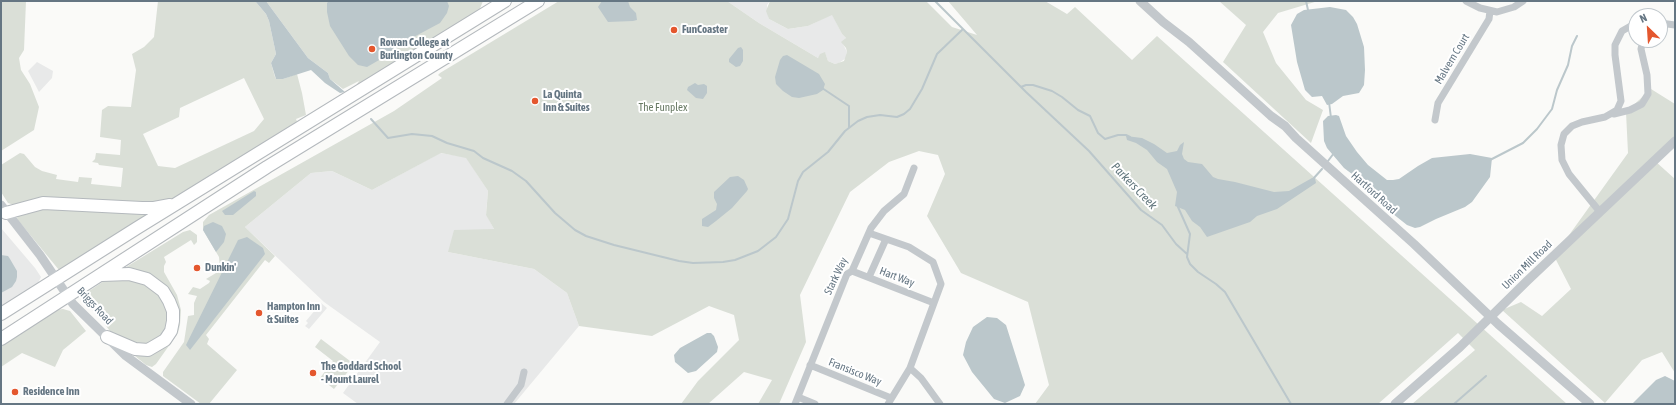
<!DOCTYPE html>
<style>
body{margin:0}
#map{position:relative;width:1676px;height:405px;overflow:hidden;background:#fafaf8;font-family:"Asap Condensed",sans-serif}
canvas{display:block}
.frame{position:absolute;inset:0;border:2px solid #657683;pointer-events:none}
.north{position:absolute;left:1628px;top:8px;width:40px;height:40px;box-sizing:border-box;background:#fff;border:1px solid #c1c8cd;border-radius:50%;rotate:335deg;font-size:11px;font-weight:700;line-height:16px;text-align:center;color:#657683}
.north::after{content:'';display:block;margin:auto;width:14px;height:18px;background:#e4572e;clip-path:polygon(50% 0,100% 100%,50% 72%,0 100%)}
</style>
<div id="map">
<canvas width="1676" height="405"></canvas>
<div class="frame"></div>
<div class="north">N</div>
</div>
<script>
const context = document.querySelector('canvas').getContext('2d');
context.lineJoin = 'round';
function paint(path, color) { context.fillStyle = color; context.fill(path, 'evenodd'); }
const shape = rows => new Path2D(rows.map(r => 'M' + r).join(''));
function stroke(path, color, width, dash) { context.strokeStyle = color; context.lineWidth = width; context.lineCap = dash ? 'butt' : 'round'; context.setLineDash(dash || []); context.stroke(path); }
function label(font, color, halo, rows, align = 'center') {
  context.font = font + ' "Asap Condensed",sans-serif'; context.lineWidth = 4; context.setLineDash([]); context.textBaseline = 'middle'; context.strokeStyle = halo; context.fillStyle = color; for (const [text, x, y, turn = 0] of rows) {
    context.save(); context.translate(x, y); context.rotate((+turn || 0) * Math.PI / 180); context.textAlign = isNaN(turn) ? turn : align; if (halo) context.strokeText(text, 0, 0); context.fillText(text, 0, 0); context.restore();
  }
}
paint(shape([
 [727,1,770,1,767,5,769,19,788,29,808,26,832,14,842,34,846,38,843,44,847,52,846,58,839,63,835,64,828,61,825,53,818,58,759,23],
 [37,62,53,71,52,78,39,92,28,71],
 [440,153,466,157,488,191,486,214,494,229,448,252,534,269,567,293,579,326,514,404,358,404,343,393,380,342,324,302,245,227,311,173,332,171,372,190],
 [1,228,35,268,41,277,38,283,1,307],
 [321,303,327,308,309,329,305,326,308,323,306,321]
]), '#e8e9e9');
paint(shape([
 [1,1,26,1,24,50,19,58,21,70,30,84,39,107,34,130,1,151],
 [158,1,255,1,266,14,269,21,276,54,271,63,275,77,276,79,283,79,297,74,302,93,306,115,296,119,298,124,178,197,166,202,152,204,57,197,36,198,14,205,8,203,1,192,1,165,20,153,24,154,35,167,42,171,57,175,56,179,78,182,79,177,92,178,91,184,121,187,123,168,99,165,98,163,92,162,95,159,96,153,120,155,121,140,100,137,102,110,108,106,131,107,136,70,132,54,144,47,154,37],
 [244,78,264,119,254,131,175,168,158,166,143,134,179,117,180,108],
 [266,1,483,1,479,11,352,92,359,81,343,89,330,79,328,73,308,58],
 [559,1,727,1,759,23,818,58,820,54,825,52,828,61,835,64,844,61,847,52,846,48,841,42,846,38,842,34,832,15,808,26,788,29,769,19,766,11,770,1,926,1,952,27,977,35,948,1,1045,1,1067,14,1075,7,1132,60,1157,36,1567,404,1412,404,1475,350,1458,333,1378,404,1035,404,1049,385,1028,302,961,273,927,216,945,174,938,155,919,151,889,162,850,192,800,295,806,342,779,404,758,404,772,380,744,372,708,404,681,404,698,381,739,340,734,315,709,306,652,336,579,326,567,293,534,269,448,252,454,230,494,229,486,215,488,191,466,158,441,153,372,190,332,171,311,173,245,227,275,256,269,263,265,260,206,335,209,339,207,344,237,370,209,404,201,404,163,376,163,372,184,342,188,316,194,315,194,303,197,296,188,294,193,287,200,289,209,283,210,281,206,279,216,273,220,268,219,257,203,230,203,222,209,215,394,111,442,78,438,75,440,73],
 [1219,1,1318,1,1278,13,1263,32,1276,63,1306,100,1323,110,1311,143,1223,62,1246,25],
 [1651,89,1675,104,1675,142,1655,161,1675,179,1675,373,1662,352,1642,360,1605,403,1502,310,1521,302,1542,316,1571,289,1554,256,1628,153,1626,112],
 [40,208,151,213,59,270,17,219,18,214],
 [190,230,197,235,197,242,194,245,191,240,164,257,166,262,164,266,164,272,177,295,181,310,180,325,178,333,156,364,152,367,146,365,129,351,157,349,175,305,123,269,183,232],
 [118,277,149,283,165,300,169,323,165,333,150,346,138,346,112,334,104,323,86,303,84,298,86,293,107,279],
 [63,309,70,311,86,331,63,350,55,367,22,353,1,367,1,346,56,310],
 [321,339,354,364,334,389,320,378,333,361,315,347]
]), '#dadfd7');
paint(shape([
 [255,1,266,1,308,58,328,73,330,79,345,92,340,93,325,83,311,70,283,79,276,79,271,63,276,54,269,21,266,14],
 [329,1,447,1,449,6,447,13,440,23,395,47,386,56,367,67,358,65,349,56,330,26,327,12,327,3],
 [602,1,628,1,630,7,636,13,637,20,633,21,608,22,598,7],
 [1330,7,1346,10,1353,17,1357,24,1364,47,1365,70,1364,85,1359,93,1343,96,1332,104,1327,105,1322,96,1312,97,1305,90,1297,62,1291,25,1297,14,1304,10],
 [741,47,743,50,743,61,740,66,736,67,729,62,729,59,738,48],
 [787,55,819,74,825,84,823,90,817,94,799,98,792,97,783,91,776,84,775,77,780,60,783,56],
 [695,83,698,85,704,84,707,86,707,93,703,99,696,98,687,90,688,87],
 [1336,115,1339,116,1346,136,1357,152,1368,165,1387,180,1393,180,1399,179,1418,166,1432,158,1470,154,1492,158,1490,177,1472,202,1465,207,1436,219,1420,227,1415,228,1407,225,1378,202,1356,177,1344,168,1327,148,1324,141,1323,121,1328,116],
 [1126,136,1142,138,1154,144,1167,153,1177,151,1180,145,1184,142,1182,154,1184,159,1188,162,1202,164,1213,177,1218,179,1235,182,1274,192,1289,191,1312,178,1315,178,1316,183,1277,209,1257,216,1250,222,1207,237,1200,227,1192,221,1185,210,1175,206,1177,192,1167,169,1157,162,1147,150,1136,143,1127,140],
 [738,176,744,180,748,189,747,191,732,208,716,221,708,227,702,226,702,219,716,210,717,204,714,198,714,192,730,177],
 [254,191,256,192,256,196,233,215,225,215,222,211],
 [213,222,222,226,226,234,224,242,216,252,203,230,204,226],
 [247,237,263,248,265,254,190,350,186,345,238,240],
 [1,255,8,256,10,259,17,271,17,277,16,281,12,287,1,293],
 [987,317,997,318,1006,325,1025,385,1020,396,1005,403,994,399,972,372,963,355,966,342,973,327],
 [707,333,711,333,714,336,718,347,717,352,696,371,688,373,675,362,674,355,680,348],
 [1665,376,1675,381,1675,404,1632,404,1656,380]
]), '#bbc7cb');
stroke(shape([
 [935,1,1026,92,1089,151,1141,210,1162,225,1176,244,1187,254],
 [1306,1,1308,10],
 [1021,87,1026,85,1033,85,1052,91,1062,97,1078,110,1090,116,1098,133,1105,139,1118,135,1126,135,1130,137],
 [822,88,849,106,849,128],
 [1329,102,1331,118],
 [371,119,388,138,412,134,432,136,447,143,474,151,483,158,512,171,526,181,555,213,575,230,586,236,614,245,679,261,693,263,723,262,735,260,758,251,776,237,788,219,798,181,803,172,828,152,845,131,858,121,867,117,880,115,897,117,904,114,910,109,922,89,937,54,963,29],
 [1490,160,1523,143,1537,129,1552,109,1557,90,1568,65,1572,46,1577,36],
 [1328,161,1334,153],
 [1313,179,1322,169],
 [1178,207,1190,234,1187,257,1190,264,1198,272,1216,284,1225,292,1291,404],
 [1454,404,1486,376]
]), '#bbc7cb', 2);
const trunk = shape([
 [6,213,43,203,142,208,154,208,170,205],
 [102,275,129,274,147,279,163,291,169,301,173,311,173,321,171,331,165,340,148,350,135,349,107,337],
 [1,314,137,228,505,1],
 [1,339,267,167,538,1]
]);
stroke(trunk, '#b4b9bd', 14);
stroke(shape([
 [1466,1,1480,8,1497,12,1514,7,1523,1],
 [1660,23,1675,25],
 [1614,114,1630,110,1642,104,1648,94,1647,75,1641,49,1643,40],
 [1435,120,1438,103,1489,19,1490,11],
 [1600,212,1569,174,1562,160,1561,145,1564,134,1572,126,1582,122,1605,117,1617,110,1621,101,1615,55,1615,45,1622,31,1636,23],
 [869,233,909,247,933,262,941,284,910,368,888,404],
 [852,271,934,303],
 [869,277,886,239],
 [810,365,891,398],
 [910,368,921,378,940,404],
 [798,397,815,404],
 [507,404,521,385,524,372],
 [795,404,847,274,852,271,871,228,884,211,904,194,914,168]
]), '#c3c8cc', 7);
stroke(shape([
 [1140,1,1163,22,1189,42,1271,116,1285,126,1296,138,1414,244,1498,324,1590,404],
 [1,205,40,255,73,304,126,356,191,404],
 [1395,404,1460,347,1527,281,1675,141]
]), '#c3c8cc', 9);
stroke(trunk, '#fff', 12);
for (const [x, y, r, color] of [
 [674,30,4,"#e4572e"],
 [372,49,4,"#e4572e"],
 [535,101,4,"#e4572e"],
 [197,268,4,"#e4572e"],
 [259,313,4,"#e4572e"],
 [313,373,4,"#e4572e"],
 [15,392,4,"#e4572e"]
]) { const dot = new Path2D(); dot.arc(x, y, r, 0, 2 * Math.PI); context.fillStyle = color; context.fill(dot); stroke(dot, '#fff', 1.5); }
label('bold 11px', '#657683', '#fff', [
 ["FunCoaster",682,30],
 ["Rowan College at",380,43],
 ["Burlington County",380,56],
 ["La Quinta",543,95],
 ["Inn & Suites",543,108],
 ["Dunkin'",205,268],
 ["Hampton Inn",267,307],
 ["& Suites",267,320],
 ["The Goddard School",321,367],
 ["- Mount Laurel",321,380],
 ["Residence Inn",23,392]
], 'left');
label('11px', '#657683', '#fff', [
 ["Malvern Court",1452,59,-59],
 ["Hartford Road",1374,193,42],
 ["Union Mill Road",1527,265,-44],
 ["Stark Way",836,276,-64],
 ["Hart Way",897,277,21],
 ["Briggs Road",95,306,47],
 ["Fransisco Way",855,372,22]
]);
label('11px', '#687a64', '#fff', [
 ["The Funplex",663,108]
]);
label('italic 12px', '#60757c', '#fff', [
 ["Parkers Creek",1134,186,46]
]);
</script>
